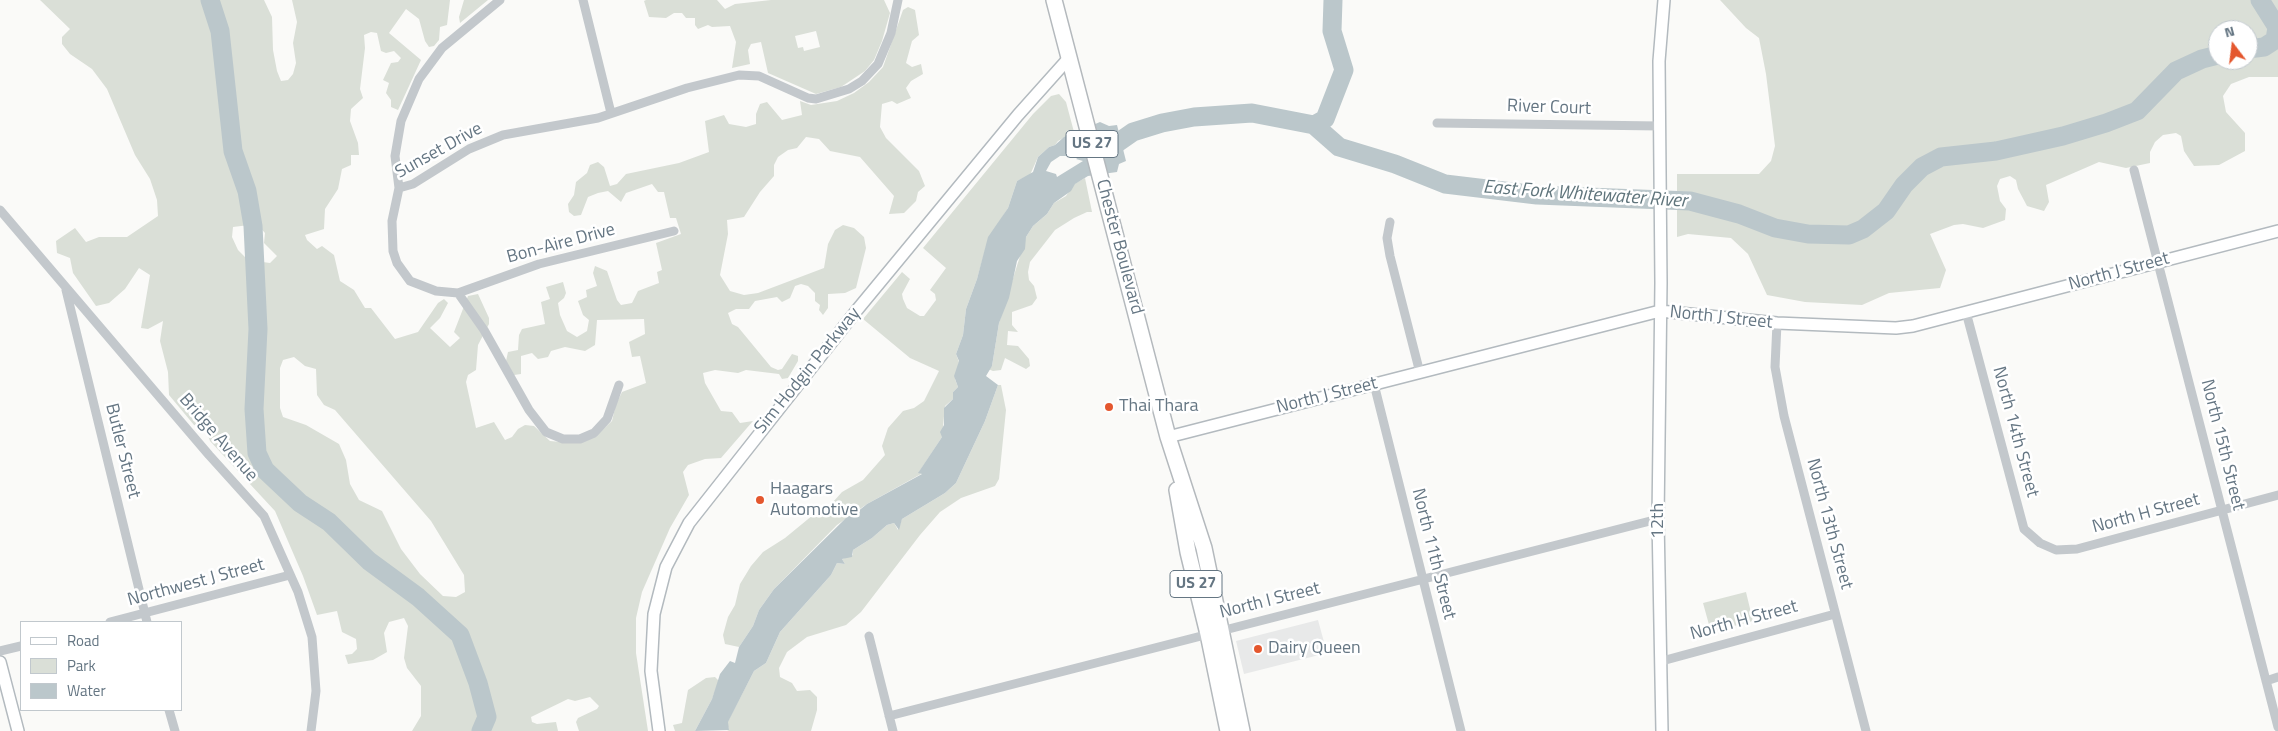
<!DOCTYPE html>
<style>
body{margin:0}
#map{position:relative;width:2278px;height:731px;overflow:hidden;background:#fafaf8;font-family:"Titillium Web",sans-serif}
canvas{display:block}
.legend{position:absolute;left:20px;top:621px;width:162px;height:90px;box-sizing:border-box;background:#fff;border:1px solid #c1c8cd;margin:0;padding:6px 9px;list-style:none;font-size:15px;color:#657683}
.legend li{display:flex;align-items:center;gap:10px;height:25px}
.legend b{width:25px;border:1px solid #c1c8cd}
.north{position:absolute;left:2208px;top:20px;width:50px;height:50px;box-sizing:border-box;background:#fff;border:1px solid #c1c8cd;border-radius:50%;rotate:345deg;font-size:14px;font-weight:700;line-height:20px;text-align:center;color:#657683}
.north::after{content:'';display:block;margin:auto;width:18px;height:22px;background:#e4572e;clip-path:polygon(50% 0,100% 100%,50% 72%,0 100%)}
</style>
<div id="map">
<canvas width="2278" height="731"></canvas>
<ul class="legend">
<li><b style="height:6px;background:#fff"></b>Road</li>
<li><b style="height:14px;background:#dadfd7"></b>Park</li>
<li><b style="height:14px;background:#bbc7cb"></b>Water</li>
</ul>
<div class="north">N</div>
</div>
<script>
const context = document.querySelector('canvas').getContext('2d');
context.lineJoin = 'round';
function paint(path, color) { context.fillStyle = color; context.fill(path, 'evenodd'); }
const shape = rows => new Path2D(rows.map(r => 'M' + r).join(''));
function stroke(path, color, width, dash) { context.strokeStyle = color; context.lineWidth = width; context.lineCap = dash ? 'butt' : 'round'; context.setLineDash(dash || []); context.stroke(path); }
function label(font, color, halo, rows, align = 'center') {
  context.font = font + ' "Titillium Web",sans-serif'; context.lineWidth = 5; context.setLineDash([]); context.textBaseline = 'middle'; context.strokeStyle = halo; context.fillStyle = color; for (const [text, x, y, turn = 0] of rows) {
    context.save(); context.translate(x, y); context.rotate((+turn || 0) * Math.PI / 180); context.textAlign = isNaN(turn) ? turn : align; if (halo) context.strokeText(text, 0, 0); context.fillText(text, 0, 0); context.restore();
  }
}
paint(shape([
 [1318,620,1327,653,1244,674,1236,641]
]), '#e8e9e9');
paint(shape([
 [40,0,264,0,272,17,273,50,277,71,281,81,288,80,293,74,296,63,293,43,297,22,292,0,450,0,447,25,440,27,439,40,434,46,429,47,425,41,419,19,406,9,389,33,421,60,398,110,391,107,391,100,386,93,389,83,383,80,391,63,398,62,401,58,394,51,386,53,381,51,377,33,371,32,364,35,365,48,360,89,363,98,351,109,350,121,358,143,359,155,351,155,351,165,342,169,338,189,325,209,324,229,305,235,307,240,317,249,322,246,334,255,340,281,354,290,365,308,371,308,395,339,418,332,438,303,444,299,448,303,440,318,430,328,450,347,460,338,454,332,468,296,478,294,489,318,489,324,478,345,476,370,468,375,466,382,476,428,494,422,505,440,512,437,518,429,525,425,534,426,550,441,561,442,597,435,612,421,616,404,622,392,646,383,640,356,632,357,629,342,645,334,644,319,597,320,595,345,585,351,565,347,551,351,548,357,538,359,532,353,521,356,521,374,514,375,506,361,508,352,518,350,519,335,522,329,545,324,541,302,550,299,546,287,563,282,566,293,564,298,558,303,560,315,567,331,577,337,587,331,589,320,583,315,578,301,587,297,586,290,597,286,593,273,595,266,607,271,617,300,621,305,632,303,638,291,659,283,657,272,662,270,656,243,681,234,676,218,670,218,664,192,658,192,652,184,626,193,621,202,608,191,598,193,588,197,581,215,574,216,569,212,568,204,574,195,576,182,587,173,590,165,598,162,604,167,610,186,617,184,626,174,679,163,709,152,705,121,724,115,729,124,746,127,756,124,756,114,760,104,767,102,782,120,802,115,800,101,811,105,837,101,854,93,869,82,883,67,903,10,908,7,915,10,919,35,912,41,906,63,912,67,921,64,923,74,911,81,906,88,911,98,897,104,892,101,882,104,880,127,886,138,919,171,925,186,918,192,916,201,904,213,889,214,894,196,860,157,830,151,819,139,806,137,797,148,788,150,778,157,774,165,774,176,760,192,744,217,727,220,728,234,720,275,730,291,744,295,758,293,824,268,828,244,835,230,843,225,854,228,864,237,866,248,856,288,845,293,828,294,828,308,823,315,819,310,820,305,815,301,815,293,808,286,801,284,795,286,790,298,782,302,777,297,755,301,749,309,736,309,728,313,732,324,738,327,771,367,778,370,782,369,792,354,798,356,798,361,788,378,782,379,779,374,746,370,738,373,715,370,703,373,705,383,721,411,732,412,740,423,753,421,721,458,705,459,688,465,683,472,689,495,670,528,642,592,636,618,636,653,648,731,579,731,576,722,578,718,597,709,599,706,590,697,575,701,568,699,531,717,532,722,537,724,556,722,558,731,412,731,421,716,421,686,407,668,404,658,408,626,404,618,389,622,384,633,387,652,373,660,348,664,345,655,352,654,357,649,356,639,342,632,337,611,317,615,303,576,275,511,210,441,205,428,194,425,169,395,168,372,160,341,163,321,148,329,141,328,150,275,139,268,125,289,109,303,96,306,73,273,70,258,57,253,56,241,75,228,86,242,99,237,127,237,158,216,157,200,150,179,135,155,107,89,92,69,70,54,62,44,62,37,70,29],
 [257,224,265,233,264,243,277,256,270,263,248,260,238,250,232,237,233,227],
 [294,357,305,366,316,369,317,395,324,405,335,410,431,521,464,575,465,592,456,597,443,596,420,574,401,549,382,511,359,500,350,484,346,460,339,444,306,425,283,417,280,408,280,368,283,360],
 [464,0,488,0,460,23,459,17],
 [646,0,717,0,725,9,735,4,771,0,884,0,890,13,882,41,874,60,865,71,841,87,816,94,768,73,761,42,751,44,748,50,750,64,732,68,736,42,730,26,712,27,708,25,698,29,695,25,695,18,686,18,682,13,674,13,666,18,649,17,644,1],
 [816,31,820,47,804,51,803,47,798,48,795,36],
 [1720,0,2278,0,2278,77,2249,77,2231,84,2223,96,2226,112,2245,133,2245,151,2219,165,2194,166,2184,151,2181,136,2176,133,2163,135,2155,142,2150,152,2150,163,2126,168,2099,162,2046,185,2049,202,2044,211,2027,206,2018,189,2016,180,2010,176,2000,179,1997,186,2000,201,2006,209,2005,220,1983,228,1963,224,1954,225,1930,234,1946,270,1940,288,1889,293,1862,305,1805,302,1767,295,1748,254,1731,238,1688,234,1677,237,1677,174,1759,174,1771,161,1775,146,1766,74,1759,38,1746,28],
 [2218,30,2248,30,2248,60,2218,60],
 [1059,94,1066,102,1074,132,1058,141,1055,145,1049,147,1038,157,1030,175,1017,181,1008,208,988,240,977,279,966,309,963,335,956,354,959,362,955,379,958,387,953,392,953,399,945,406,942,437,919,472,921,474,867,504,837,525,774,589,759,610,753,626,739,647,725,644,723,635,728,617,735,605,740,584,751,566,763,552,785,538,813,515,824,512,842,492,863,480,885,455,882,446,888,428,903,411,914,408,924,401,939,371,910,358,863,319,902,272,910,279,902,294,903,299,907,308,920,316,924,316,936,300,935,294,930,290,946,268,923,248,1033,114,1051,96],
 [1085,178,1092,212,1087,212,1074,218,1055,230,1030,262,1028,272,1029,280,1034,286,1037,298,1032,305,1012,312,1012,325,1018,332,1008,331,1007,345,1018,346,1029,359,1030,366,1026,369,1005,358,1001,370,993,371,988,369,992,366,999,323,1026,237,1033,226,1047,214,1054,203,1066,196,1074,184],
 [998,385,1001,385,1006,410,999,479,995,486,961,498,940,512,920,535,861,612,846,625,807,637,787,652,779,668,780,677,792,683,797,691,810,690,817,697,817,710,811,731,727,731,729,730,727,723,754,671,766,663,780,632,831,575,837,563,845,564,842,559,853,555,853,550,872,538,887,525,894,523,898,530,902,519,945,493,956,483,985,421],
 [1746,592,1753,621,1711,632,1703,603],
 [715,677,719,681,712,699,695,731,675,731,673,725,682,723,688,690,706,678]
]), '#dadfd7');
paint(shape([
 [1100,122,1109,126,1117,125,1126,161,1119,164,1117,172,1088,176,1075,184,1071,191,1054,203,1047,214,1033,226,1026,237,1025,249,1017,261,1009,298,999,323,992,366,986,376,998,385,985,421,956,483,945,493,902,519,899,530,894,523,887,525,872,538,853,550,852,557,842,559,845,564,837,563,831,575,780,632,766,663,754,671,728,722,729,730,695,731,712,699,720,674,730,661,735,663,739,647,753,626,759,610,774,589,848,516,852,516,867,504,922,474,918,473,942,437,940,432,944,425,944,408,953,399,953,392,958,387,954,376,959,361,956,354,963,335,966,309,977,279,988,237,1008,208,1017,181,1033,172,1038,157,1049,147,1055,145,1064,137],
 [1060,156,1080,156,1076,159,1083,161,1057,177,1056,174,1046,171,1051,162]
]), '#bbc7cb');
stroke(shape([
 [210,0,220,31,233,151,247,191,253,226,258,329,254,409,257,453,265,470,300,503,329,522,369,561,418,597,460,635,478,683,487,717,481,731],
 [2248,49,2264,47,2275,40,2277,27,2260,0],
 [1314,125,1325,119,1344,70,1332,31,1333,0],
 [1100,155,1133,132,1162,123,1194,117,1252,113,1314,125,1339,147,1395,164,1445,184,1537,195,1690,201,1739,214,1775,228,1808,234,1849,235,1863,229,1886,211,1904,185,1922,167,1941,157,1996,151,2063,136,2106,123,2137,111,2176,71,2202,59,2218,55]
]), '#bbc7cb', 19);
const secondary = shape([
 [1168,437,1660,311,1777,323,1896,328,1913,326,2278,231],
 [0,662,18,731],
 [659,731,651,671,654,614,666,567,689,523,857,310,1018,115,1069,58],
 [1662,731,1658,519,1661,283,1659,61,1664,0]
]);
const highway = shape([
 [1054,0,1168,437,1204,548,1242,731],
 [1177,490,1188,552,1208,634,1228,731]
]);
stroke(secondary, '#b3babf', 14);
stroke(highway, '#b4b9bd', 18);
stroke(shape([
 [583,0,611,113],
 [1437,123,1660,126],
 [2134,170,2278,727],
 [399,188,395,156,401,121,419,79,442,48,500,0],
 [0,210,209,455,264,516,298,592,312,637,316,691,311,731],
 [1390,222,1387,238,1390,256,1420,373],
 [674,231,539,264,458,293,436,291,410,281,397,263,393,251,392,221,399,188,413,184,469,149,503,135,598,118,687,88,739,75,759,76,808,98,816,99,849,89,862,81,878,64,891,33,898,0],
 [66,290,147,622],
 [458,293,484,330,529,410,546,432,563,439,580,439,594,433,607,419,619,385],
 [1966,312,2024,529,2040,543,2056,550,2077,549,2278,495],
 [1777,323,1775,367,1784,416,1866,731],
 [1374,384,1461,731],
 [110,622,290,575],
 [869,636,893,731],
 [0,651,21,646],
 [1662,661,1835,614],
 [2266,681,2278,677],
 [169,710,175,731],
 [889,716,1658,519]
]), '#c3c8cc', 9);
stroke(secondary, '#fff', 11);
stroke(highway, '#fff', 15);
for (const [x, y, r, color] of [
 [1109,407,5,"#e4572e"],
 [760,500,5,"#e4572e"],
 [1258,649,5,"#e4572e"]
]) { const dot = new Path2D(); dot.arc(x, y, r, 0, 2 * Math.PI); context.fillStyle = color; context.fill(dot); stroke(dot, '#fff', 2); }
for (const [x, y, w] of [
 [1092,144,52],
 [1196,584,52]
]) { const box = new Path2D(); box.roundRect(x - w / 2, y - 13.5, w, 27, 4); context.fillStyle = '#fff'; context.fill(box); stroke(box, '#657683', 1); }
label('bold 16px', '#657683', null, [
 ["US 27",1092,144],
 ["US 27",1196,584]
]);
label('18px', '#657683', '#fff', [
 ["River Court",1549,108,2],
 ["Sunset Drive",439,151,-29],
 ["Bon-Aire Drive",561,244,-15],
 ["Chester Boulevard",1119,247,75],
 ["North J Street",2119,272,-15],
 ["North J Street",1721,318,6],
 ["Sim Hodgin Parkway",808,371,-51],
 ["North J Street",1327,396,-14],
 ["North 14th Street",2015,432,75],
 ["Bridge Avenue",218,438,49],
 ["North 15th Street",2222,445,76],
 ["Butler Street",122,451,76],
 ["North H Street",2146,514,-15],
 ["12th",1659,521,-90],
 ["North 13th Street",1829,524,75],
 ["North 11th Street",1433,554,76],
 ["Northwest J Street",196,583,-15],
 ["North I Street",1270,601,-14],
 ["North H Street",1744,621,-15]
]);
label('18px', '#657683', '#fff', [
 ["Thai Thara",1119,407],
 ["Haagars",770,490],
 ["Automotive",770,511],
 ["Dairy Queen",1268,649]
], 'left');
label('italic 19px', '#60757c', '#fff', [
 ["East Fork Whitewater River",1585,195,4]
]);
</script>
